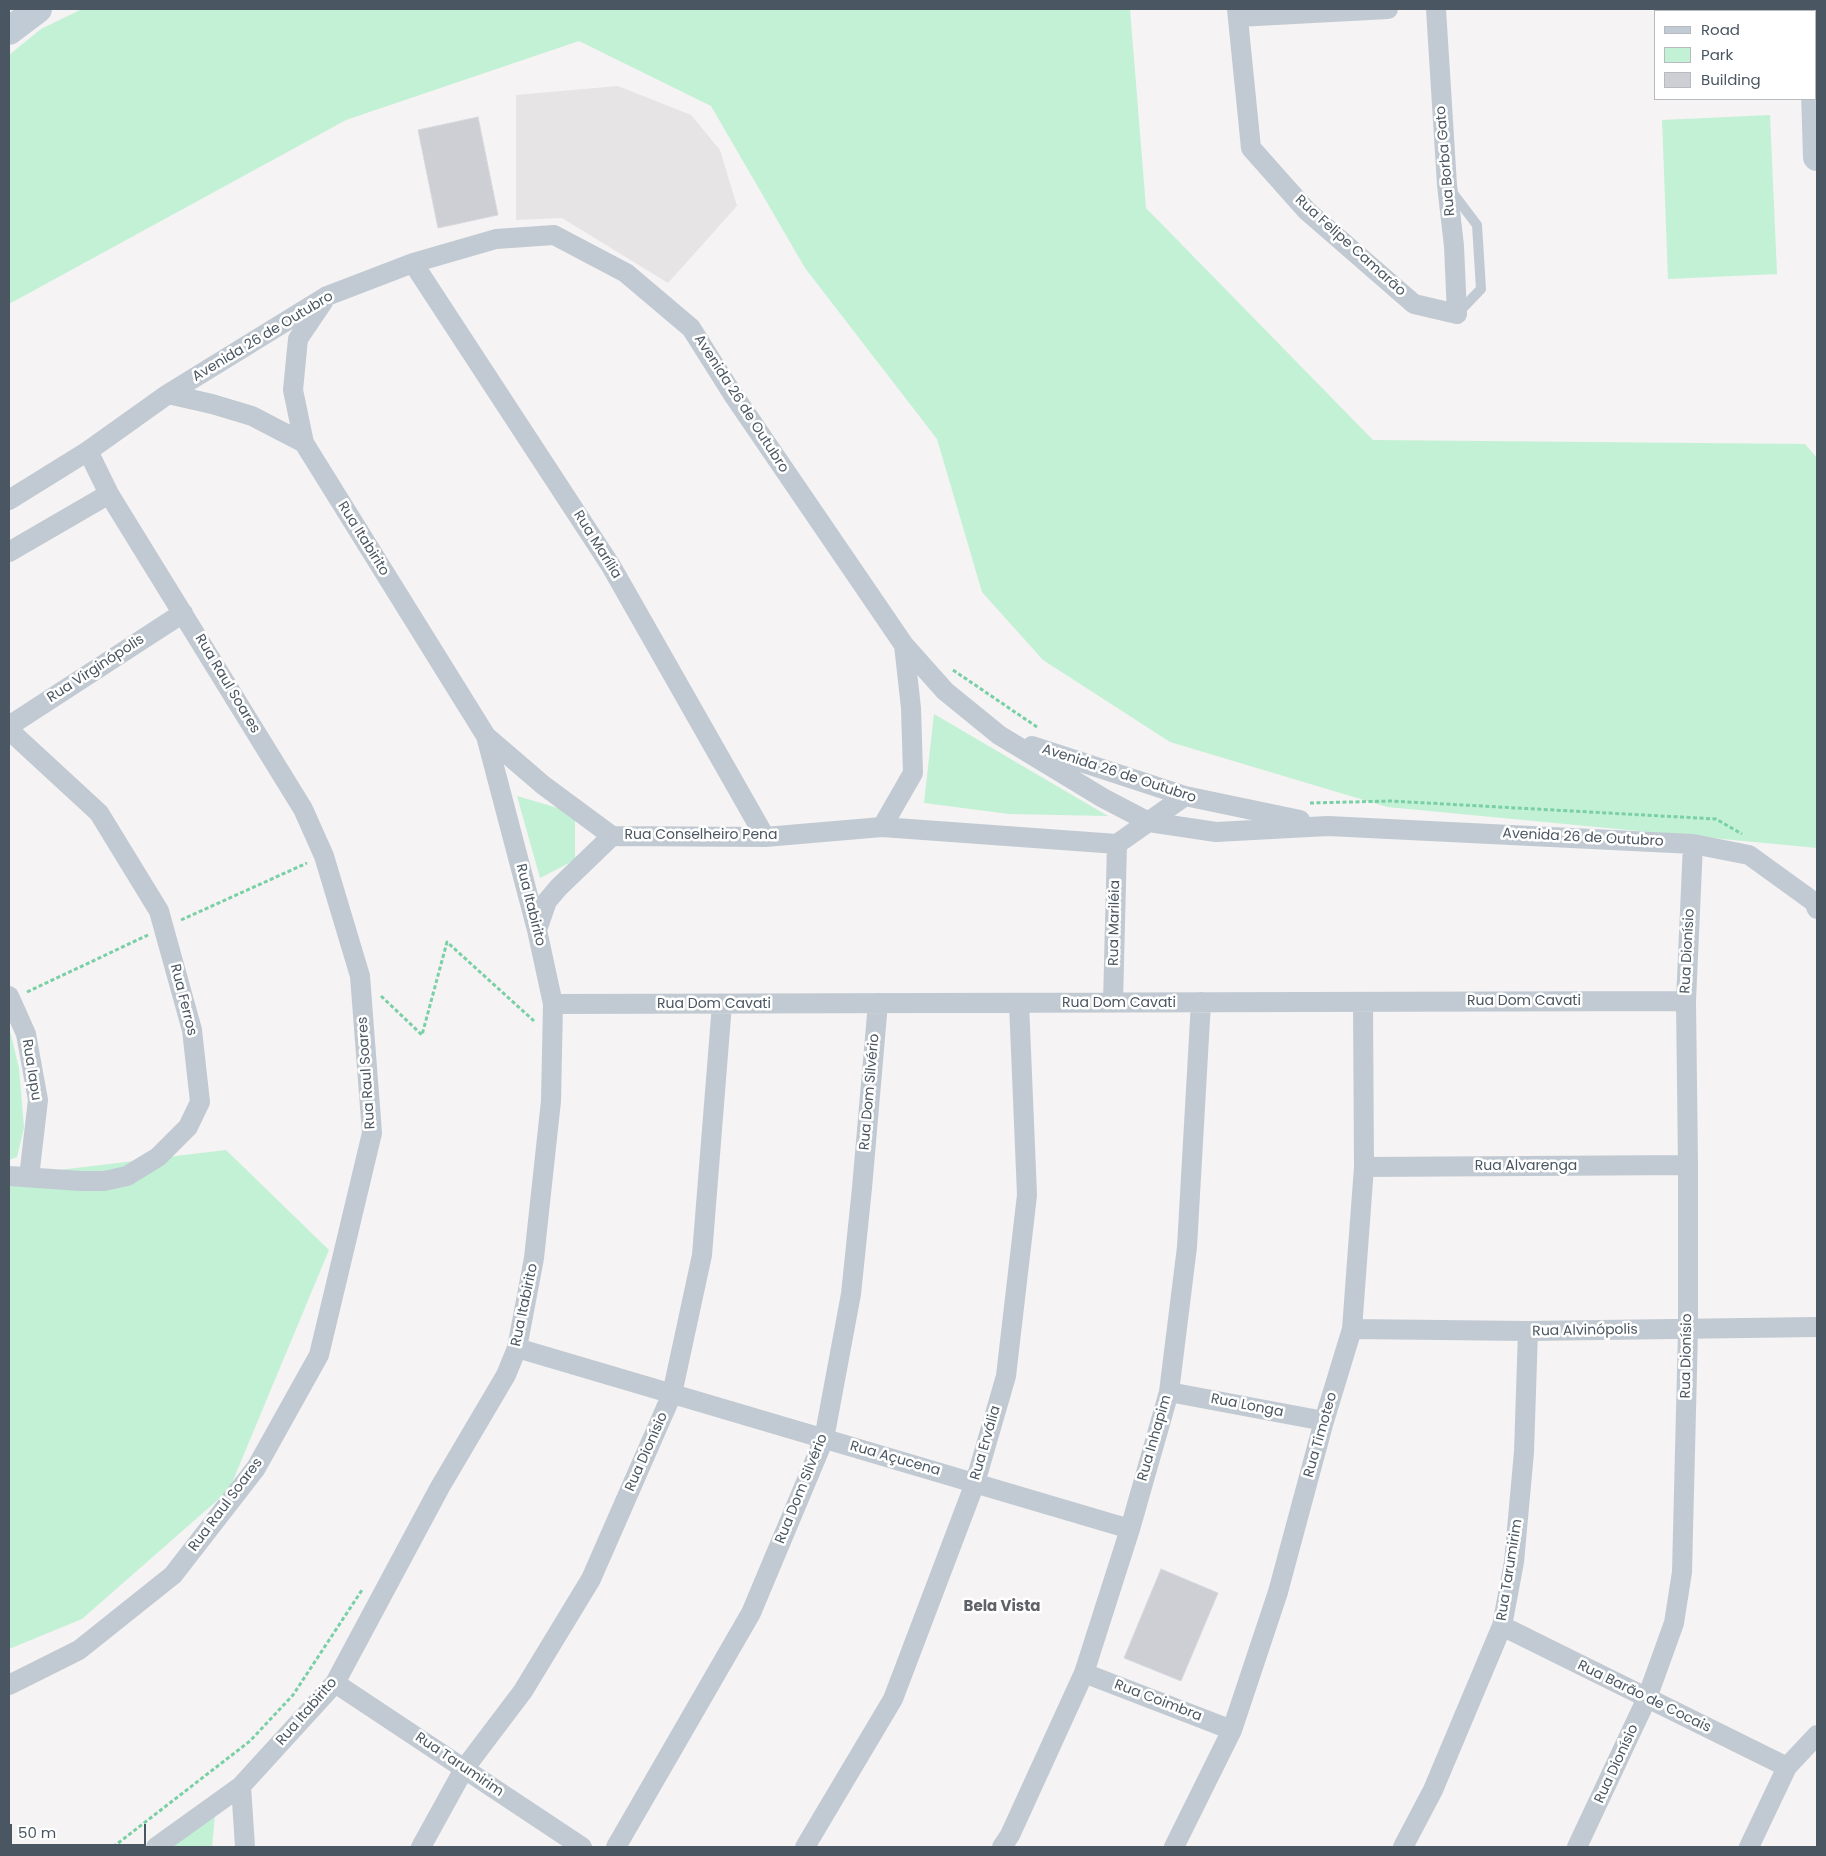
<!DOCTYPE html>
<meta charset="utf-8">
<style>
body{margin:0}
#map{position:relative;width:1826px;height:1856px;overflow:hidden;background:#f5f3f3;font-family:Poppins,sans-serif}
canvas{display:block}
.frame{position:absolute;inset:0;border:10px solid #4a5661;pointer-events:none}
.legend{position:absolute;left:1654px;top:10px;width:162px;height:90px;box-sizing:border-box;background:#fff;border:1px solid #b7bbc0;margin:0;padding:6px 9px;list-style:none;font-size:15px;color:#4a5661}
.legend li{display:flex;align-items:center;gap:10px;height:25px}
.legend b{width:25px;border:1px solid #b7bbc0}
.scale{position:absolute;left:10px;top:1824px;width:136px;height:22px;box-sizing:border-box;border:2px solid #4a5661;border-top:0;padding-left:6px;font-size:15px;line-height:18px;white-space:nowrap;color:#4a5661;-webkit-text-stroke:4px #fff;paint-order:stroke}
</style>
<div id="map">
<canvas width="1826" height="1856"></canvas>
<div class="frame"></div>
<ul class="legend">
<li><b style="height:6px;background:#c1cbd6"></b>Road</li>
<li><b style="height:14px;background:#c3f1d5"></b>Park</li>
<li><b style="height:14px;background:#cdcfd5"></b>Building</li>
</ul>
<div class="scale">50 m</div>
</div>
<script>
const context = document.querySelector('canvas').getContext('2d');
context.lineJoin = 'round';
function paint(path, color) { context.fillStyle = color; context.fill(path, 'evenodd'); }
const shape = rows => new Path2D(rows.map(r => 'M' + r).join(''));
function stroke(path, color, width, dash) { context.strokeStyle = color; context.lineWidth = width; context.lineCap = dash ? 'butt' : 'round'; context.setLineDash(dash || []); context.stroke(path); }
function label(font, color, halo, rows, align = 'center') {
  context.font = font + ' Poppins,sans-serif'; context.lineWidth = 5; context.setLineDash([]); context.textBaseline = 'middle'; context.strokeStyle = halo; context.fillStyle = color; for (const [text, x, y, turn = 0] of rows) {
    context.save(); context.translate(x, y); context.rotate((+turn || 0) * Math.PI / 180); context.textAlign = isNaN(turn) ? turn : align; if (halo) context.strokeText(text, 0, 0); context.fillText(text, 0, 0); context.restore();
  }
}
paint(shape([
 [618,86,691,115,720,150,737,206,668,283,562,218,516,220,516,95]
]), '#e6e4e5');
paint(shape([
 [82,9,1130,9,1146,208,1373,440,1805,444,1817,458,1817,848,1387,807,1170,742,1043,660,982,592,937,439,805,268,711,106,579,41,346,120,9,304,9,55,41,29],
 [1770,115,1777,274,1668,279,1662,120],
 [934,714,1108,816,1009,814,924,803],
 [517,796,575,813,575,860,540,878],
 [9,1027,19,1068,24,1128,17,1157,9,1160],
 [226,1150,329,1250,229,1490,82,1619,9,1649,9,1176],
 [215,1815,212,1847,169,1847]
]), '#c3f1d5');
const building = shape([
 [478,117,498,215,438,228,418,130,478,117],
 [1161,1569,1218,1593,1181,1681,1124,1658,1161,1569]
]);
paint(building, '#cdcfd5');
stroke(building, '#d7d9de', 1);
stroke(shape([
 [953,670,1037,727],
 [1310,803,1391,801,1716,819,1742,834],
 [181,920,307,863],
 [27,992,148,935],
 [381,996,422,1035,447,942,534,1021],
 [113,1847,250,1741,293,1695,362,1590]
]), '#7ad0a6', 3, [4, 2.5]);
stroke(shape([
 [1452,192,1477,225,1481,289,1457,314]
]), '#c1cad2', 10);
stroke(shape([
 [1237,9,1251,148,1307,211,1414,304,1457,314,1454,246,1447,185,1436,9],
 [1238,17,1388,9],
 [413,263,611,566,765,837],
 [168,394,212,404,252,416,304,443],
 [9,500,88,451,168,394,327,296,413,263,496,239,554,235,626,273,691,328,732,393,904,645,945,691,999,735,1103,798,1149,822,1216,832,1328,826,1693,844,1749,855,1814,902,1817,909],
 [9,552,109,494],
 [9,726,183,613],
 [9,730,99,813,159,911,192,1030,200,1102,188,1127,158,1157,127,1176,104,1181,81,1181,9,1176],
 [486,736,543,785,612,836],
 [1032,746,1185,796,1300,820],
 [882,827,913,773,911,708,904,645],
 [537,930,547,901,559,887,612,836,765,837,882,827,1117,844,1185,796],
 [9,996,26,1034,38,1100,29,1177],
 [1113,1003,1117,844],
 [553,1004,1686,1001],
 [1364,1167,1688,1165],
 [1352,1329,1528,1331,1817,1327],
 [517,1348,1130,1529],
 [1169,1392,1324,1421],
 [1502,1626,1787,1767],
 [1084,1673,1232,1730],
 [335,1683,582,1847],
 [9,1685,79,1650,173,1575,256,1468,319,1355,372,1133,360,976,324,856,303,809,109,494,88,451],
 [241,1786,245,1847],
 [156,1847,241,1786,335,1683,440,1487,506,1375,517,1348,534,1258,551,1101,553,1004,537,930,486,736,304,443,293,390,298,339,323,302],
 [421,1847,464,1769,523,1691,591,1579,672,1394,702,1255,722,1004],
 [616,1847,751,1613,824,1439,851,1294,862,1188,878,1003],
 [805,1847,893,1699,975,1483,1006,1376,1027,1195,1019,1003],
 [1002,1847,1010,1835,1084,1673,1130,1529,1169,1392,1187,1247,1201,1002],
 [1174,1847,1232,1730,1278,1592,1324,1421,1352,1329,1364,1167,1363,1002],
 [1403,1847,1433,1790,1502,1626,1514,1562,1524,1452,1528,1331],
 [1577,1847,1647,1698,1674,1623,1682,1572,1688,1330,1688,1165,1686,1001,1693,844],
 [1749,1847,1787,1767,1817,1735]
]), '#c1cad2', 20);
stroke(shape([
 [1812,9,1812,11],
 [9,31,38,9],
 [1815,92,1817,157]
]), '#c1cbd6', 28);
label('14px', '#4a5661', '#fff', [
 ["Rua Borba Gato",1446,161,-95],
 ["Rua Felipe Camarão",1350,246,42],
 ["Avenida 26 de Outubro",263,337,-31],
 ["Avenida 26 de Outubro",741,404,57],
 ["Rua Itabirito",363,539,58],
 ["Rua Marília",597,545,58],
 ["Rua Virginópolis",96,669,-33],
 ["Rua Raul Soares",227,684,59],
 ["Avenida 26 de Outubro",1119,774,18],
 ["Rua Conselheiro Pena",701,835],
 ["Avenida 26 de Outubro",1583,838,3],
 ["Rua Itabirito",530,905,76],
 ["Rua Mariléia",1115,923,-89],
 ["Rua Dionísio",1688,951,-87],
 ["Rua Ferros",183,1000,76],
 ["Rua Dom Cavati",1524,1001],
 ["Rua Dom Cavati",1119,1003],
 ["Rua Dom Cavati",714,1004],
 ["Rua Iapu",31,1070,81],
 ["Rua Raul Soares",367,1073,-94],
 ["Rua Dom Silvério",870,1092,-85],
 ["Rua Alvarenga",1526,1166],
 ["Rua Itabirito",525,1305,-78],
 ["Rua Alvinópolis",1585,1331,-1],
 ["Rua Dionísio",1687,1356,-89],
 ["Rua Longa",1247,1406,11],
 ["Rua Timoteo",1321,1435,-74],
 ["Rua Inhapim",1155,1438,-74],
 ["Rua Ervália",986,1443,-74],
 ["Rua Dionísio",647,1452,-66],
 ["Rua Açucena",895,1459,16],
 ["Rua Dom Silvério",802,1489,-68],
 ["Rua Raul Soares",226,1505,-53],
 ["Rua Tarumirim",1510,1570,-81],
 ["Rua Barão de Cocais",1644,1697,26],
 ["Rua Coimbra",1158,1701,21],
 ["Rua Itabirito",307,1712,-49],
 ["Rua Dionísio",1617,1764,-65],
 ["Rua Tarumirim",459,1765,34]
]);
label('bold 15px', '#5f6368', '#fff', [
 ["Bela Vista",1002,1607]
]);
</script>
